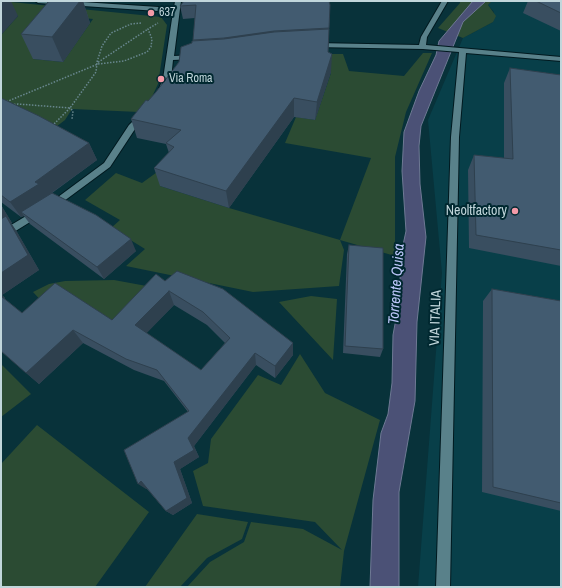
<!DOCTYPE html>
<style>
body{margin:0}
#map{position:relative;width:562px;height:588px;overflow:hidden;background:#08323a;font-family:"Archivo Narrow",sans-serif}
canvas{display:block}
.frame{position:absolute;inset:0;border:2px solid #c1d6db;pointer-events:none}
</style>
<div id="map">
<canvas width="562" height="588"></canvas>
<div class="frame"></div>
</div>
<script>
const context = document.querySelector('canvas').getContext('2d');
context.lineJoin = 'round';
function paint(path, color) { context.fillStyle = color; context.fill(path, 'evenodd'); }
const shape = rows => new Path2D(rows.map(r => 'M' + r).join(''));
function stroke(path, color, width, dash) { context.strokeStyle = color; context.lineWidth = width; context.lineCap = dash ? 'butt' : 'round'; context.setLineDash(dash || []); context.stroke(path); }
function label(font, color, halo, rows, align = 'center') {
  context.font = font + ' "Archivo Narrow",sans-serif'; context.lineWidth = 4; context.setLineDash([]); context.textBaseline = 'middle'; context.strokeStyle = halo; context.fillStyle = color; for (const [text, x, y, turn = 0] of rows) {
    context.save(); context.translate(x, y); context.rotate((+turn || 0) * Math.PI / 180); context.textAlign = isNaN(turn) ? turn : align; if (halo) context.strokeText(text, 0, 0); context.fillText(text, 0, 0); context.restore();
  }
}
paint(shape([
 [492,1,561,1,561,587,418,587,442,273,428,120,463,38,493,22,494,12,488,5]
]), '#083f49');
paint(shape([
 [1,1,161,17,167,25,158,84,150,101,139,112,72,109,65,120,48,133,1,111,1,35,18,16],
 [66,16,93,19,63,62,33,59],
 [460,1,492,1,488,5,496,16,493,22,463,38,438,28,460,3],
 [423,53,432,53,406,112,395,157,395,256,340,240,344,250,339,286,253,292,126,266,145,249,111,228,120,220,85,200,116,173,142,183,171,162,160,186,229,208,340,240,371,158,285,143,296,117,315,120,331,73,327,54,343,54,349,71,404,76],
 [114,280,152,287,116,324,47,307,33,292,49,284,65,281],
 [311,296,337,299,333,360,279,302],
 [300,354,325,393,380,420,344,551,340,587,187,587,210,562,244,542,251,522,303,529,342,550,315,522,203,506,193,471,208,463,211,439,258,375,281,385],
 [1,364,31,394,1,417],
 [37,425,149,512,95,587,1,587,1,464],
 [197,514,248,522,242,539,207,558,180,587,145,587]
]), '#2b4b33');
const water = shape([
 [473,1,486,1,463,22,421,126,419,146,420,184,426,237,417,322,415,401,399,492,399,587,370,587,373,500,381,433,388,414,392,383,393,335,401,291,399,264,406,231,402,171,404,132,419,91,436,55,439,41,473,1]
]);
paint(water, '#4b5176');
stroke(water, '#6e7994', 1);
const minor = shape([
 [35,1,66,1,174,8,175,1,181,1,174,56,194,55,197,57,194,59,173,60,171,79,166,91,165,93,159,93,158,91,163,79,173,12,38,3,35,1],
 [442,1,448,1,427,37,426,45,561,57,561,61,466,53,459,137,450,587,436,587,451,137,459,52,423,49,315,47,312,45,315,43,419,45,421,37,442,1],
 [140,114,143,114,147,116,135,129,110,167,64,201,1,240,1,231,58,197,104,163,129,125,140,114]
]);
stroke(minor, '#00191f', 2);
stroke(shape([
 [97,62,102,46,111,33,131,24,141,23],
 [1,104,98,64,124,61,147,52,151,47,152,39,148,29,158,23],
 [11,105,18,104,70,108,96,72,97,63,148,29],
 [52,126,70,108,73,111,72,119]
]), '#68878e', 1.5, [1.5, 1.5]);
paint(minor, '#59818a');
paint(shape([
 [49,1,83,1,90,23,63,62,33,59,21,34],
 [184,1,330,5,328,52,331,72,315,120,294,117,229,208,160,186,154,168,169,153,166,144,137,138,131,119,156,92,179,62,193,41,195,18,183,19,180,6],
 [528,1,561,1,561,31,523,13],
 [510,68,561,75,561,266,469,248,468,170,474,155,504,158,504,83],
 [1,98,89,143,97,160,48,196,136,251,104,279,30,224,24,216,21,217,1,202],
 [1,205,12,223,11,223,17,232,39,270,2,295,5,298,5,299,22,313,112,320,165,281,293,355,275,378,256,365,194,446,199,457,180,469,192,503,173,515,166,511,147,489,146,489,188,412,164,381,134,370,83,343,39,384,1,351],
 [174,305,207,325,225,343,201,370,146,333],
 [349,245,383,349,380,357,343,353,347,254],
 [492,289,561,301,561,511,482,492,483,301]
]), '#394e60');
paint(shape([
 [1,1,11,1,18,16,1,35],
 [80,1,83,1,90,23,63,62,52,37],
 [274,31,274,44,226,51,224,38],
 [332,54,331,72,315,120,317,102],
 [294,98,294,117,229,208,226,191],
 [89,143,97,160,47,196,21,212,24,216,21,217,10,202,35,182],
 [1,205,12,223,11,223,17,232,39,270,2,295,5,298,3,300,1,298],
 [131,239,136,251,104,279,97,267],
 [169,291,174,305,142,338,135,325],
 [73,330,83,343,39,384,26,373],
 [293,343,293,355,275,378,275,366],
 [255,353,256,365,194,446,199,457,180,469,192,503,173,515,166,511,174,462,188,438],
 [141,481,149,487,146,489,138,484]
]), '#2e404e');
const building = shape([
 [49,1,80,1,52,37,21,34,49,1],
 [184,1,329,1,330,5,329,28,274,31,224,38,193,40,196,5,180,6,184,1],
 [536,1,561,1,561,13,536,1],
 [329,29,328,52,332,54,317,102,294,98,226,191,154,168,174,147,166,143,181,130,131,119,146,100,148,101,156,92,179,62,181,47,192,43,192,41,224,39,274,32,329,29],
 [510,68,561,75,561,250,476,235,474,155,513,159,510,68],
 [1,98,39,116,89,143,35,182,39,184,10,202,1,195,1,98],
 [52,193,96,215,131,239,97,267,21,212,52,193],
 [6,216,28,255,1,273,1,219,6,216],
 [349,245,383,248,383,349,345,346,349,245],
 [177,271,223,289,293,343,275,366,255,353,188,438,194,450,174,462,187,498,166,511,141,481,138,484,124,450,189,411,157,370,126,359,73,330,26,373,1,351,1,296,22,313,55,283,112,320,156,274,165,281,177,271],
 [169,291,203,312,230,338,201,370,135,325,169,291],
 [492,289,561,301,561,503,493,487,492,289]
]);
paint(building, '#425b70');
stroke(building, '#2e404e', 1);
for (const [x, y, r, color] of [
 [151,13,4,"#f39aa7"],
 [161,79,4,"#f39aa7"],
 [515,211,4,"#f39aa7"]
]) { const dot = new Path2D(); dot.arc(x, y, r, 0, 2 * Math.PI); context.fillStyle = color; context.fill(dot); stroke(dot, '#002830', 1.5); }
label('12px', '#c1d6db', '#002830', [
 ["637",159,13],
 ["Via Roma",169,79]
], 'left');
label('14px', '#c1d6db', '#002830', [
 ["Neoltfactory",507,211]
], 'right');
label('14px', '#c1d6db', '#002830', [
 ["VIA ITALIA",436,318,-88]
]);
label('italic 15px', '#bdc7fa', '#002830', [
 ["Torrente Quisa",397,284,-86]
]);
</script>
